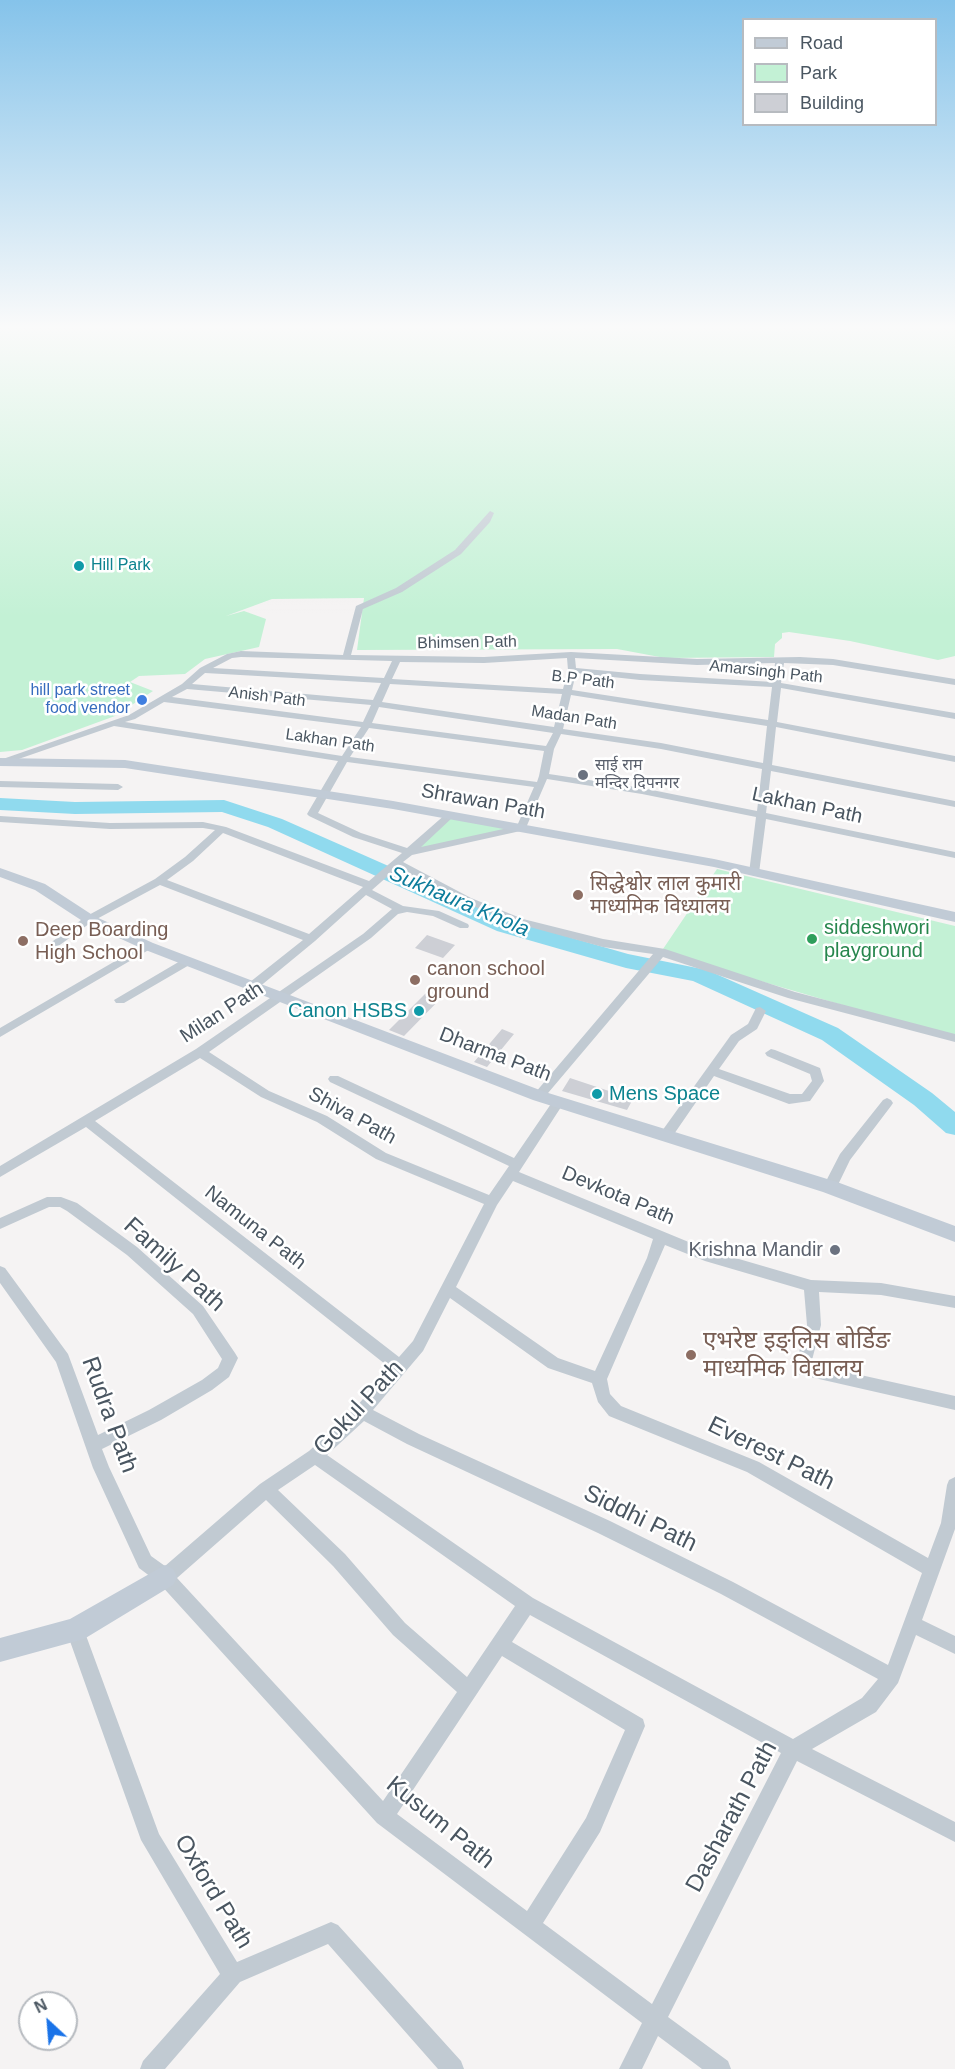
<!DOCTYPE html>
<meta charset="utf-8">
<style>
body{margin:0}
#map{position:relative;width:955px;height:2069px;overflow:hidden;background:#f5f3f3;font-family:Helvetica,sans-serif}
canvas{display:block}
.legend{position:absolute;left:742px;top:18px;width:195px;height:108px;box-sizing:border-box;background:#fff;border:2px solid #b7bbc0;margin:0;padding:8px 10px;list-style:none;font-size:18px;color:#4a5661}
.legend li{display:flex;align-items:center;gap:12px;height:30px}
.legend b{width:30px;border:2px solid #b7bbc0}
.north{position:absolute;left:18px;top:1991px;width:60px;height:60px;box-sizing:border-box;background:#fff;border:2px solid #b7bbc0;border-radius:50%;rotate:334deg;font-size:16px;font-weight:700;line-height:24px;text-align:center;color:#4a5661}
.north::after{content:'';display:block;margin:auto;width:21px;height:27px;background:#1a73e8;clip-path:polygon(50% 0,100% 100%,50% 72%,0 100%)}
</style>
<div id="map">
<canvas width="955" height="2069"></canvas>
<ul class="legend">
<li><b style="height:8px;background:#c1cbd6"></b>Road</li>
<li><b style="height:16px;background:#c3f1d5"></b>Park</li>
<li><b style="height:16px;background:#cdcfd5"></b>Building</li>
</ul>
<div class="north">N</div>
</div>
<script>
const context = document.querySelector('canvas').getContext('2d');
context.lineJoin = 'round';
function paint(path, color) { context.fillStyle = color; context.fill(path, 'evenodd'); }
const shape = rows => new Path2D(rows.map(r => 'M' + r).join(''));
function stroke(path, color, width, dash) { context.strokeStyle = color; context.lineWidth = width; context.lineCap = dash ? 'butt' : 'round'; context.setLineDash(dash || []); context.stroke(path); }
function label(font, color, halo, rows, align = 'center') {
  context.font = font + ' Helvetica,"Noto Sans Devanagari",sans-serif'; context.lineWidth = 5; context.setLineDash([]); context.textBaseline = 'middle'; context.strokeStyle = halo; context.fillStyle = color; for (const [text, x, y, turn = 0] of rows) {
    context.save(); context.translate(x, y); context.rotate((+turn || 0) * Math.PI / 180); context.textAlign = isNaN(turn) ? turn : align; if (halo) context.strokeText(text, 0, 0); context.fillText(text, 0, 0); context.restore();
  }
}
paint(shape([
 [0,327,955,327,955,656,938,660,850,641,789,632,782,633,782,638,775,644,774,657,665,658,617,649,357,650,364,598,272,599,226,616,244,611,266,619,259,647,205,659,185,674,139,676,130,682,153,691,115,716,22,750,0,752],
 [450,815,521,828,407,855],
 [717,869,955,926,955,1035,897,1021,661,952]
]), '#c3f1d5');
paint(shape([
 [0,798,75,802,224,800,282,819,513,921,628,954,707,970,838,1028,932,1093,955,1112,955,1135,946,1133,914,1105,822,1040,693,981,626,968,497,931,268,827,222,812,75,814,0,810,0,798]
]), '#90daee');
paint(shape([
 [427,935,455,945,443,958,415,948],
 [434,985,448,991,404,1036,389,1030],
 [502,1029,514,1034,487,1067,474,1062],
 [570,1078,633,1099,627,1110,562,1091]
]), '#cdcfd5');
paint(shape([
 [490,511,494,513,490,522,461,554,402,592,363,609,351,655,484,657,571,652,697,659,800,657,833,659,955,679,955,685,833,665,784,663,781,683,955,713,955,719,781,688,777,722,955,756,955,762,776,727,772,765,955,801,955,807,771,771,766,813,955,852,955,858,766,819,759,873,754,876,749,873,756,817,642,794,547,779,525,830,412,855,403,862,471,898,523,919,603,939,665,949,795,992,955,1034,955,1042,788,998,663,957,543,1099,535,1099,533,1096,535,1093,653,954,603,947,515,923,463,902,397,868,372,890,403,906,439,911,468,924,469,926,468,928,460,928,433,916,407,912,398,914,371,938,209,1052,269,1091,327,1116,386,1153,489,1195,509,1166,330,1082,328,1079,330,1076,338,1076,514,1158,555,1098,563,1098,565,1101,563,1104,519,1172,708,1250,811,1280,881,1283,955,1296,955,1308,881,1295,819,1292,821,1325,811,1364,955,1396,955,1410,797,1374,794,1369,807,1325,804,1290,705,1261,665,1245,607,1379,610,1394,621,1406,759,1462,928,1558,941,1523,947,1485,949,1480,955,1477,955,1529,922,1620,955,1636,955,1654,916,1635,898,1683,876,1712,812,1749,955,1822,955,1842,797,1761,668,2017,728,2061,731,2069,702,2069,658,2036,642,2069,619,2069,642,2023,377,1823,159,1583,139,1568,93,1468,56,1362,0,1283,0,1266,5,1268,68,1354,98,1435,149,1410,202,1380,218,1368,222,1359,193,1314,127,1255,67,1211,60,1207,49,1207,0,1229,0,1218,47,1197,61,1197,77,1203,137,1247,203,1306,235,1353,238,1358,229,1377,212,1390,161,1420,102,1449,109,1467,151,1556,165,1566,260,1484,309,1451,356,1407,390,1368,86,1127,0,1177,0,1166,196,1049,363,934,392,909,366,895,315,941,258,988,254,989,248,985,250,982,303,940,160,885,93,921,57,947,51,943,53,941,85,917,155,879,185,857,215,830,203,828,110,829,0,822,0,816,110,823,203,822,226,827,369,881,402,853,353,837,309,816,307,814,338,761,114,726,7,763,1,763,0,760,129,715,182,684,200,668,227,654,241,651,343,655,356,606,396,588,455,550,490,511],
 [241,657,392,661,384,678,213,668,232,658,241,657],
 [567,658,568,670,563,689,392,679,400,662,484,663,567,658],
 [575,658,697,665,775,663,773,682,640,674,576,668,575,658],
 [205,673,381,683,373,700,192,684,205,673],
 [576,673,640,680,772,687,768,720,572,690,576,673],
 [390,684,562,694,554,727,382,702,390,684],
 [187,689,360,704,371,705,363,722,172,697,187,689],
 [571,695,767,726,763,763,661,743,563,729,571,695],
 [164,702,361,727,342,756,125,722,135,719,164,702],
 [379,707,553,733,546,746,372,723,379,707],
 [369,728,544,751,539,776,537,782,350,757,369,728],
 [561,734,661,749,762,769,757,811,642,788,549,774,554,749,561,734],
 [347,762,534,787,517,826,421,847,453,817,455,815,450,812,447,813,407,848,361,833,318,813,347,762],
 [223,833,363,887,309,934,167,880,193,861,223,833],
 [200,1058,261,1097,317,1122,376,1159,484,1204,413,1341,399,1357,95,1121,200,1058],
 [513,1181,653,1239,647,1258,595,1371,558,1358,456,1287,497,1205,513,1181],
 [450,1298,548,1368,592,1383,598,1402,609,1416,747,1472,922,1573,888,1665,733,1582,610,1521,419,1434,373,1410,423,1351,450,1298],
 [364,1421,407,1444,598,1533,721,1594,878,1679,862,1698,793,1739,533,1598,327,1455,364,1421],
 [315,1465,515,1606,467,1677,405,1623,345,1554,278,1490,315,1465],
 [266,1500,333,1566,393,1635,457,1692,383,1801,177,1578,266,1500],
 [530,1615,781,1753,652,2004,543,1923,600,1832,645,1726,643,1719,512,1642,530,1615],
 [502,1656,625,1730,586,1818,527,1911,397,1814,502,1656],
 [0,781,118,784,123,787,118,790,0,787,0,781],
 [148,942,152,944,154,946,152,948,0,1037,0,1028,148,942],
 [187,957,193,961,191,964,124,1003,116,1003,114,1000,187,957],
 [760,1007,766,1011,757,1029,739,1041,719,1069,790,1094,802,1094,812,1081,810,1074,767,1056,765,1053,771,1049,775,1050,820,1068,824,1081,810,1101,789,1104,714,1076,672,1137,662,1137,661,1134,662,1131,731,1035,748,1024,756,1008,760,1007],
 [887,1098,891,1100,893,1103,891,1106,850,1160,835,1191,830,1192,825,1191,823,1187,840,1154,883,1100,887,1098],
 [75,1621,81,1624,84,1630,159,1834,237,1962,331,1922,338,1925,461,2061,464,2069,438,2069,328,1944,240,1982,165,2069,140,2069,143,2061,220,1974,141,1840,66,1630,69,1624,75,1621]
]), '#c1cad2');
paint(shape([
 [0,758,125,760,393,801,714,859,955,912,955,922,714,867,393,809,125,768,0,766,0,758],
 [0,868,45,884,94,916,153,943,545,1092,837,1182,955,1226,955,1242,823,1192,533,1100,143,949,84,922,35,890,0,877,0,868],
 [165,1565,173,1569,177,1577,173,1585,84,1639,0,1662,0,1638,70,1619,165,1565]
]), '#c1cbd6');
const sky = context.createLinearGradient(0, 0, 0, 617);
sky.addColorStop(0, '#85c3ea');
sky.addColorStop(0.53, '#fafafa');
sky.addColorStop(1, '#fafafa00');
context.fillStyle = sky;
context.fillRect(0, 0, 955, 617);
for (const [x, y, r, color] of [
 [79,566,6,"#0f9aa8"],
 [142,700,6,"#3f7fe0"],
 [583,775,6,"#6b7280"],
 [578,895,6,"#8d6e63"],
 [812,939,6,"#2e9e5b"],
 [23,941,6,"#8d6e63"],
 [415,980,6,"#8d6e63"],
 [419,1011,6,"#0f9aa8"],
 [597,1094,6,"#0f9aa8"],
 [835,1250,6,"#6b7280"],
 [691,1355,6,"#8d6e63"]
]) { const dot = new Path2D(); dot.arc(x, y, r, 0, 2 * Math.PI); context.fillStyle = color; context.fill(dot); stroke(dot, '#fff', 2); }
label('16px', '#0d838f', '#fff', [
 ["Hill Park",91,566]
], 'left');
label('16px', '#4a5661', '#fff', [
 ["Bhimsen Path",467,643,-1],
 ["Amarsingh Path",766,672,6],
 ["B.P Path",583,680,7],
 ["Anish Path",267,697,7],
 ["Madan Path",574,718,9],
 ["Lakhan Path",330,741,8]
]);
label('16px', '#366cbe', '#fff', [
 ["hill park street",130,691],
 ["food vendor",130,709]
], 'right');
label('16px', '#5b616d', '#fff', [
 ["साई राम",595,766],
 ["मन्दिर दिपनगर",595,784]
], 'left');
label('20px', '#4a5661', '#fff', [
 ["Shrawan Path",483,802,10],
 ["Lakhan Path",807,806,12],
 ["Milan Path",222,1013,-33],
 ["Dharma Path",495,1055,21],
 ["Shiva Path",352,1116,29],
 ["Devkota Path",618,1196,23],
 ["Namuna Path",255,1228,38]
]);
label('20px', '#785e54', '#fff', [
 ["सिद्धेश्वोर लाल कुमारी",590,884],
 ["माध्यमिक विध्यालय",590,907],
 ["Deep Boarding",35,930],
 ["High School",35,953],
 ["canon school",427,969],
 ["ground",427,992]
], 'left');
label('20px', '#27864d', '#fff', [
 ["siddeshwori",824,928],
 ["playground",824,951]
], 'left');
label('20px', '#0d838f', '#fff', [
 ["Canon HSBS",407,1011],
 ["Mens Space",609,1094,"left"]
], 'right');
label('20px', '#5b616d', '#fff', [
 ["Krishna Mandir",823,1250]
], 'right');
label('italic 21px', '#0c7c9b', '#fff', [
 ["Sukhaura Khola",459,902,23]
]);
label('24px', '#4a5661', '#fff', [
 ["Family Path",174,1265,42],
 ["Gokul Path",359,1408,-47],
 ["Rudra Path",109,1415,70],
 ["Everest Path",771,1454,26],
 ["Siddhi Path",640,1519,26],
 ["Dasharath Path",732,1817,-62],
 ["Kusum Path",440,1823,39],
 ["Oxford Path",213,1892,59]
]);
label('24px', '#785e54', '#fff', [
 ["एभरेष्ट इङ्लिस बोर्डिङ",703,1341],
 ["माध्यमिक विद्यालय",703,1369]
], 'left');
</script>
